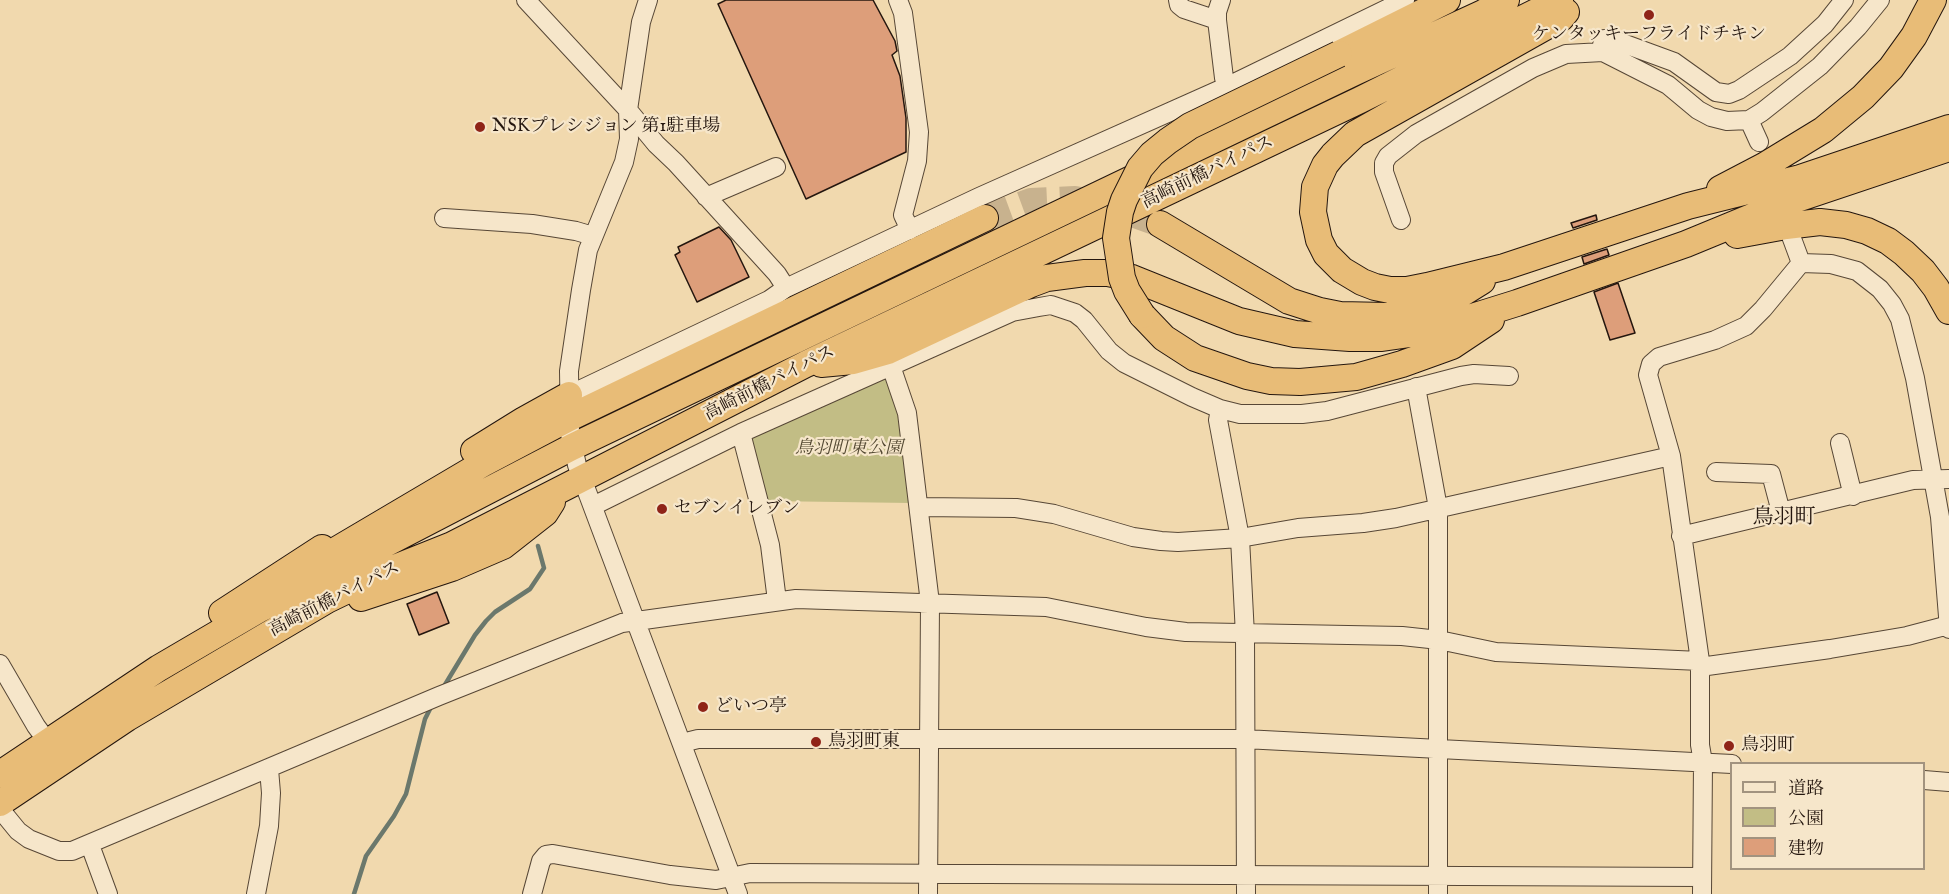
<!DOCTYPE html>
<meta charset="utf-8">
<style>
body{margin:0}
#map{position:relative;width:1949px;height:894px;overflow:hidden;background:#f1d9ae;font-family:"IM FELL English","Noto Serif JP",serif}
canvas{display:block}
.legend{position:absolute;left:1730px;top:762px;width:195px;height:108px;box-sizing:border-box;background:#f6e6ca;border:2px solid #a2937f;margin:0;padding:8px 10px;list-style:none;font-size:18px;color:#24160e}
.legend li{display:flex;align-items:center;gap:12px;height:30px}
.legend b{width:30px;border:2px solid #a2937f}
</style>
<div id="map">
<canvas width="1949" height="894"></canvas>
<ul class="legend">
<li><b style="height:8px;background:#f6e6ca"></b>道路</li>
<li><b style="height:16px;background:#c2bd85"></b>公園</li>
<li><b style="height:16px;background:#dd9e7a"></b>建物</li>
</ul>
</div>
<script>
const context = document.querySelector('canvas').getContext('2d');
context.lineJoin = 'round';
function paint(path, color) { context.fillStyle = color; context.fill(path, 'evenodd'); }
const shape = rows => new Path2D(rows.map(r => 'M' + r).join(''));
function stroke(path, color, width, dash) { context.strokeStyle = color; context.lineWidth = width; context.lineCap = dash ? 'butt' : 'round'; context.setLineDash(dash || []); context.stroke(path); }
function label(font, color, halo, rows, align = 'center') {
  context.font = font + ' "IM FELL English","Noto Serif JP",serif'; context.lineWidth = 4.5; context.setLineDash([]); context.textBaseline = 'middle'; context.strokeStyle = halo; context.fillStyle = color; for (const [text, x, y, turn = 0] of rows) {
    context.save(); context.translate(x, y); context.rotate((+turn || 0) * Math.PI / 180); context.textAlign = isNaN(turn) ? turn : align; if (halo) context.strokeText(text, 0, 0); context.fillText(text, 0, 0); context.restore();
  }
}
paint(shape([
 [882,377,890,380,898,402,911,503,766,501,749,440,755,432]
]), '#c2bd85');
stroke(shape([
 [443,688,475,635,486,621,495,612,530,589,544,568,538,546],
 [354,894,366,856,394,816,406,794,425,719,432,705]
]), '#6b786c', 4.5);
const building = shape([
 [726,0,873,0,895,41,897,51,892,55,900,76,906,118,906,152,806,199,718,4,726,0],
 [1596,215,1597,220,1573,228,1571,223,1596,215],
 [719,227,731,240,749,277,697,302,675,255,680,252,678,247,719,227],
 [1607,249,1609,255,1584,264,1582,257,1607,249],
 [1618,283,1635,333,1610,340,1594,292,1618,283],
 [437,592,449,623,419,635,407,604,437,592]
]);
paint(building, '#dd9e7a');
stroke(building, '#24160e', 1.5);
stroke(shape([
 [985,218,1031,201,1075,199,1107,205,1160,224]
]), '#c8b28e', 26, [26, 13]);
const minor = shape([
 [526,0,628,110,656,144,676,163,777,274,786,288],
 [648,0,641,22,628,110,629,139,624,162,588,250,581,290,569,371,570,434,577,465,738,894],
 [898,0,903,13,919,132,917,161,903,215,910,230],
 [1178,0,1179,5,1184,9,1217,20],
 [1221,0,1217,12,1217,20,1224,78,1228,86],
 [1603,52,1602,45,1605,39,1614,40,1674,62,1716,92,1729,94,1739,90,1790,56,1825,24,1844,0],
 [1749,120,1759,142],
 [706,197,776,167],
 [444,218,532,224,576,231,593,236],
 [1401,220,1384,172,1384,163,1388,156,1416,134,1533,68,1566,54,1603,52,1668,85,1698,110,1711,117,1727,121,1749,120,1762,112,1820,66,1858,27,1880,0],
 [1791,236,1801,263],
 [891,366,907,413,930,603,928,894],
 [1416,387,1438,508,1438,894],
 [569,395,769,300,786,288,979,197,1228,86,1405,0],
 [1220,409,1218,420,1240,538,1245,635,1246,894],
 [741,433,770,545,777,601],
 [1840,443,1853,496],
 [1716,472,1771,474,1781,512],
 [593,506,741,433,1012,312,1039,307,1051,305,1075,313,1084,320,1109,351,1124,363,1192,397,1220,409,1240,414,1302,414,1327,411,1461,376,1474,374,1509,376],
 [919,507,1016,508,1054,514,1133,537,1161,541,1178,542,1240,538,1298,528,1363,523,1396,518,1671,456],
 [1681,536,1913,480,1949,479],
 [0,664,36,726,47,741],
 [1700,667,1830,649,1907,636,1949,625],
 [682,743,698,739,1244,739,1732,764],
 [1924,780,1949,782],
 [0,809,18,831,29,839,59,851,72,851,439,696,622,623,796,599,1046,607,1146,627,1186,632,1402,636,1439,640,1496,652,1700,661],
 [90,845,108,894],
 [256,894,269,826,271,793,269,769],
 [532,894,541,861,546,855,553,854,670,875,716,880,750,873,1702,877],
 [1702,894,1703,762,1700,745,1700,661,1671,456,1648,375,1651,364,1659,357,1715,340,1746,326,1763,309,1801,263,1831,264,1857,271,1880,289,1892,304,1900,319,1915,378,1940,517,1949,629]
]);
const highway = shape([
 [1566,12,1561,18,1355,134,1333,155,1325,165,1315,187,1313,212,1319,240,1326,254,1342,270,1362,282,1375,287,1390,290,1407,290,1427,286,1504,267,1688,206,1800,178,1949,128],
 [1339,54,1447,0],
 [1720,189,1764,166,1823,130,1863,97,1891,68,1914,36,1933,0],
 [1160,224,1289,301,1320,311,1340,315,1387,316,1410,313,1453,299,1482,281],
 [1737,235,1786,226,1820,222,1846,225,1867,231,1888,241,1904,253,1923,271,1936,288,1949,311],
 [1142,315,1164,338,1195,358,1247,376,1271,381,1300,382,1356,377,1402,364,1452,346,1491,320],
 [821,364,853,361,888,351,1031,284,1047,278,1085,273,1108,273,1132,278,1239,321,1295,334,1350,338,1382,338,1410,334,1437,328,1517,303,1686,244,1788,202,1949,148],
 [474,451,524,420,569,395],
 [311,565,482,464,569,418,985,218],
 [361,598,452,568,503,546,545,513,552,502],
 [222,613,322,548],
 [0,774,159,668,258,610,572,447,1355,72,1483,13,1506,0],
 [0,803,127,718,327,600,387,571,452,545,806,364,1360,100,1560,0]
]);
stroke(minor, '#574736', 20);
stroke(highway, '#24160e', 28);
stroke(minor, '#f6e6ca', 18);
stroke(highway, '#e8bc77', 26);
const highwayBridge = shape([
 [1142,315,1127,291,1122,278,1116,238,1120,212,1124,200,1140,168,1152,154,1168,141,1190,126,1339,54]
]);
stroke(highwayBridge, '#24160e', 28, []);
stroke(highwayBridge, '#e8bc77', 26);
for (const [x, y, r, color] of [
 [1649,15,6,"#8f2418"],
 [480,127,6,"#8f2418"],
 [662,509,6,"#8f2418"],
 [703,707,6,"#8f2418"],
 [816,742,6,"#8f2418"],
 [1729,746,6,"#8f2418"]
]) { const dot = new Path2D(); dot.arc(x, y, r, 0, 2 * Math.PI); context.fillStyle = color; context.fill(dot); stroke(dot, '#f6e6ca', 2); }
label('18px', '#24160e', '#f6e6ca', [
 ["ケンタッキーフライドチキン",1649,35,"center"],
 ["NSKプレシジョン 第1駐車場",492,127],
 ["セブンイレブン",674,509],
 ["どいつ亭",715,707],
 ["鳥羽町東",828,742],
 ["鳥羽町",1741,746]
], 'left');
label('18px', '#24160e', '#f6e6ca', [
 ["高崎前橋バイパス",1208,173,-26],
 ["高崎前橋バイパス",770,384,-27],
 ["高崎前橋バイパス",335,600,-27]
]);
label('italic 18px', '#534832', '#f6e6ca', [
 ["鳥羽町東公園",849,449]
]);
label('21px', '#24160e', '#f6e6ca', [
 ["鳥羽町",1784,519]
]);
</script>
